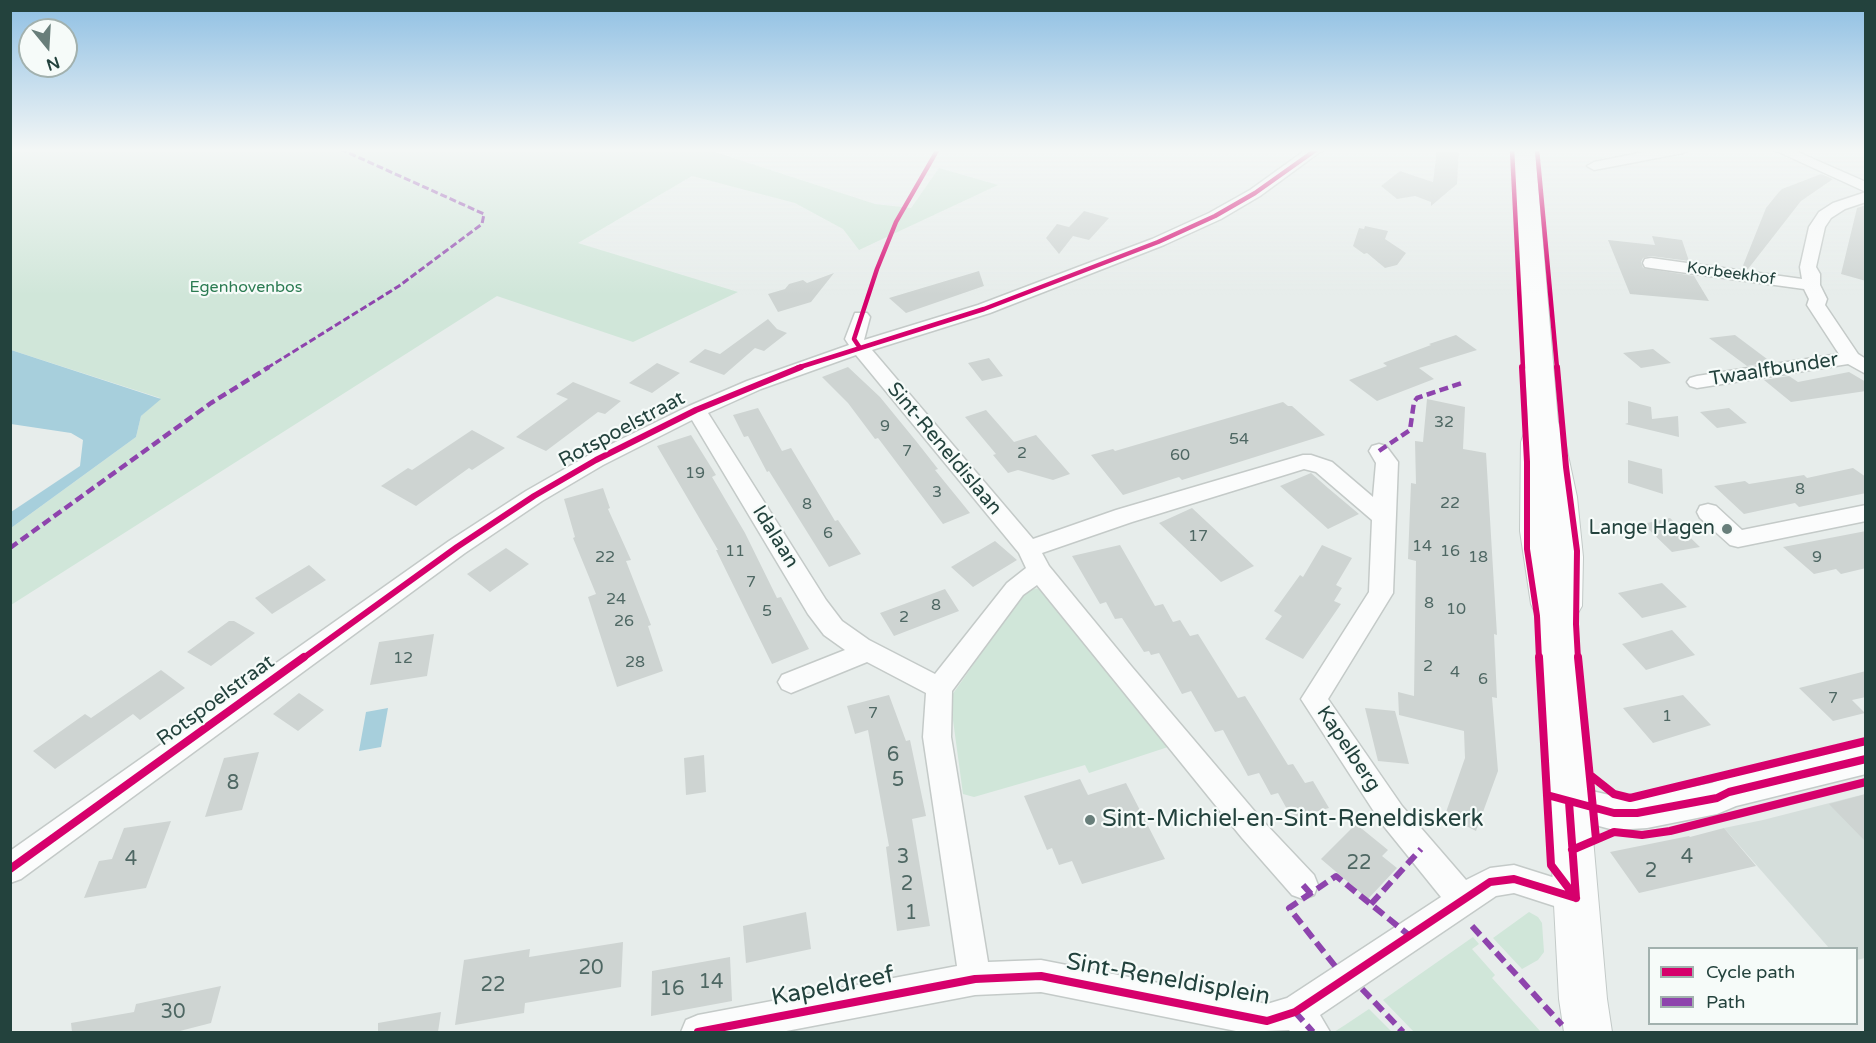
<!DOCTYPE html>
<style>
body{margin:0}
#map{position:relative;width:1876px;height:1043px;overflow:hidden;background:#e7edeb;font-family:"Varela Round",sans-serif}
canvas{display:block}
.frame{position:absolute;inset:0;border:12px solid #23423d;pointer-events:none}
.legend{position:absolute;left:1648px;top:947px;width:210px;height:78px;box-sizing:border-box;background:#f6fbf9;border:2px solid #a2b1ae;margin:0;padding:8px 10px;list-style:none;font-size:18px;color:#23423d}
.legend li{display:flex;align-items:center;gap:12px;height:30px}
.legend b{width:30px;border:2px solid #a2b1ae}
.north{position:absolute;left:18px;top:18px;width:60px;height:60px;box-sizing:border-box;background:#f6fbf9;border:2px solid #a2b1ae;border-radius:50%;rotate:162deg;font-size:16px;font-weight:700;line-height:24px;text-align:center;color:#23423d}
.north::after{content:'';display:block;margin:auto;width:21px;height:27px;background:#687e7a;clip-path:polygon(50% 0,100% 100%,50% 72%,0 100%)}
</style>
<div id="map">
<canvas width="1876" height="1043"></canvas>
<div class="frame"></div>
<ul class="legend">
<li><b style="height:8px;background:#d6006c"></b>Cycle path</li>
<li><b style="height:8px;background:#8e44ad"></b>Path</li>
</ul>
<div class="north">N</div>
</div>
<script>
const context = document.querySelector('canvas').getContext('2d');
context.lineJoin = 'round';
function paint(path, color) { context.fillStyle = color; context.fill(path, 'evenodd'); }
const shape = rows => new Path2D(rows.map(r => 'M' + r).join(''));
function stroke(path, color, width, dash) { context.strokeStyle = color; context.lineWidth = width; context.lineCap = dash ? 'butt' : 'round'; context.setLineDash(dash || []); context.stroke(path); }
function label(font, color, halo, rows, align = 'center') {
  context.font = font + ' "Varela Round",sans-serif'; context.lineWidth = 4.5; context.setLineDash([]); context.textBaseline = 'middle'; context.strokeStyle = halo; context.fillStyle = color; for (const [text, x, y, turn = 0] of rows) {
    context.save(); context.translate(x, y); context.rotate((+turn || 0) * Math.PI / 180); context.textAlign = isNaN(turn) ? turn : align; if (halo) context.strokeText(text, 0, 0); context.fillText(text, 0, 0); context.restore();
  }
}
paint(shape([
 [1865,794,1865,958,1857,960,1856,948,1829,948,1724,828,1763,820]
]), '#d5dedb');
paint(shape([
 [11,149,706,149,875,204,911,208,939,168,998,185,859,250,843,229,795,203,692,176,578,243,738,292,633,342,497,296,11,605,11,528,136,437,141,416,160,398,11,350],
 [1046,588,1168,747,1089,773,1085,765,974,797,963,794,950,698,1026,589],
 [1529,912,1538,917,1542,923,1544,952,1538,960,1522,969,1493,938],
 [1473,937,1479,944,1472,949,1495,975,1492,978,1541,1032,1414,1032,1383,1000],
 [1369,1009,1392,1032,1334,1032,1345,1025]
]), '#d0e6d9');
paint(shape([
 [11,350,161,399,141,416,136,437,11,528,11,512,80,466,83,440,71,433,11,424],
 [388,708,381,747,359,751,366,712]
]), '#a7cfdc');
paint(shape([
 [1437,149,1459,149,1457,184,1431,206,1431,202,1415,196,1397,199,1381,186,1400,171,1433,182],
 [1821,174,1833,179,1801,201,1748,269,1742,268,1766,208,1778,193,1782,189],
 [1866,205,1866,281,1841,274,1857,208],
 [1084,211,1109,218,1089,240,1073,236,1059,254,1046,238,1057,224,1069,227],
 [1365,226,1388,231,1385,239,1406,253,1397,265,1385,268,1367,253,1364,254,1353,246,1359,228,1364,229],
 [1652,236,1682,240,1689,261,1651,256,1643,258,1641,262,1643,268,1694,276,1709,301,1630,294,1608,240,1655,245],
 [979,271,984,286,906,313,889,298],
 [834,273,811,302,778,312,768,294,785,289,789,284,803,280,807,283],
 [768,319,777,329,787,333,764,351,755,348,724,375,689,362,705,349,720,354],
 [1456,335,1477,350,1419,368,1434,379,1377,401,1349,380,1387,366,1383,363,1431,345,1429,344],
 [1735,335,1771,362,1747,366,1709,338],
 [1653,349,1671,363,1641,368,1623,353],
 [989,358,1003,376,982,381,968,363],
 [657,363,680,373,652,393,629,383],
 [848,367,880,397,916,441,938,469,935,470,970,513,943,524,878,438,875,439,848,403,822,377],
 [1849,372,1866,382,1866,391,1791,402,1764,380,1789,376,1798,382],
 [573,382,621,401,605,414,598,412,546,451,516,437,568,399,556,394],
 [1427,399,1465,407,1463,449,1486,453,1497,635,1494,634,1497,698,1492,697,1498,771,1476,831,1445,815,1465,758,1464,731,1399,715,1398,692,1414,696,1416,561,1408,559,1411,483,1416,484,1415,441,1423,442],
 [1628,401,1651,407,1652,419,1678,416,1679,437,1625,424,1628,423],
 [1283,402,1288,406,1292,406,1325,435,1182,480,1179,477,1123,495,1091,455,1113,449,1115,451],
 [758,408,782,451,791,448,835,521,838,520,861,554,829,567,769,471,767,472,748,436,744,437,733,415],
 [1729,408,1747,423,1717,428,1700,412],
 [986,410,1014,442,1036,435,1070,474,1053,480,1018,470,1008,473,993,455,996,454,965,417],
 [472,430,505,448,472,470,469,468,416,506,381,486,408,468,412,470],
 [691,435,716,475,712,477,745,533,777,598,781,597,809,649,772,664,716,550,718,550,657,446],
 [1628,460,1662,469,1663,494,1628,483],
 [1853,468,1866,477,1866,493,1799,507,1795,503,1744,514,1714,486,1745,481,1749,484,1804,475,1807,478],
 [1311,473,1328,488,1359,514,1328,529,1280,486],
 [603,488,610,508,608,509,631,560,626,561,651,625,648,626,663,671,617,687,588,597,596,594,573,538,575,537,564,499],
 [1192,508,1207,522,1254,566,1221,582,1159,523],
 [1670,518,1700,547,1672,552,1643,524],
 [1866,531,1866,568,1841,574,1836,569,1814,574,1783,547],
 [995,541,1017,560,973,587,951,567],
 [1120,545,1155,606,1163,604,1173,622,1180,620,1190,636,1198,634,1238,698,1245,696,1288,765,1293,764,1305,783,1313,781,1329,808,1292,818,1278,793,1271,795,1259,773,1248,776,1223,730,1215,732,1191,691,1182,694,1159,653,1151,655,1149,651,1144,652,1122,618,1115,619,1106,602,1100,604,1072,556],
 [1322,545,1352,558,1336,585,1342,588,1334,601,1341,604,1303,659,1265,639,1282,616,1274,611,1300,575,1303,577],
 [506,548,529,564,490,592,467,574],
 [309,565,326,580,272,614,255,598],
 [1662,583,1687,607,1642,618,1618,593],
 [945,589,959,611,894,636,880,613],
 [229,621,234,621,255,633,211,666,187,652],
 [1672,630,1695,655,1646,670,1622,644],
 [434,634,427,676,370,685,379,642],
 [161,670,185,688,140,720,133,714,55,769,33,751,85,714,91,718],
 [1866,671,1866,697,1852,700,1865,713,1833,721,1799,688],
 [299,693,324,710,298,731,273,714],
 [889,695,906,741,910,740,926,816,912,819,930,926,897,931,886,847,889,846,868,730,855,734,847,706],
 [1683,695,1711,725,1653,743,1623,708],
 [1365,708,1395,711,1409,764,1378,761],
 [259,752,242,810,205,817,224,758],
 [704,755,706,792,686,795,684,758],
 [1080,779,1088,795,1126,783,1165,859,1082,884,1072,861,1059,865,1052,848,1047,850,1024,796],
 [1866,794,1866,842,1829,804],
 [171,821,146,888,84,898,99,861,112,859,124,828],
 [1356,824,1388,850,1382,856,1397,868,1368,899,1321,859],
 [1724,828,1756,866,1639,893,1610,852,1689,836,1690,837],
 [806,912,811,949,746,963,743,926],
 [623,942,621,987,525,1003,524,1013,455,1025,464,960,530,949,529,957],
 [730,957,732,1001,651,1016,652,971],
 [221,986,211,1023,176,1032,72,1032,71,1023,134,1012,136,1004],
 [441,1012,438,1032,378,1032,378,1023]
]), '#ced4d2');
const minor = shape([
 [1307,149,1324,149,1260,196,1221,219,1164,245,990,313,872,350,1033,539,1116,510,1303,455,1311,455,1332,462,1373,497,1376,463,1369,451,1372,446,1379,444,1386,446,1398,462,1393,593,1328,699,1402,806,1466,880,1490,868,1514,865,1587,888,1591,898,1587,908,1576,913,1514,893,1496,896,1320,1015,1330,1032,1291,1032,1289,1030,1241,1032,1041,992,975,995,781,1032,681,1032,686,1020,698,1015,957,966,923,737,926,693,867,662,791,693,782,689,778,682,782,675,845,650,824,635,808,614,692,420,603,465,542,501,465,553,21,879,10,883,10,851,449,541,526,491,589,455,689,406,747,381,849,345,845,339,855,313,867,313,870,317,864,340,978,305,1152,239,1209,213,1250,190,1307,149],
 [856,355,1019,553,1026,568,1007,583,935,674,869,640,842,621,826,600,708,413,761,389,856,355],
 [1304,469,1316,472,1372,520,1369,592,1301,699,1382,824,1441,897,1287,998,1267,1004,1041,960,988,962,951,737,952,691,1023,595,1037,585,1242,838,1292,895,1303,899,1314,895,1318,885,1314,875,1262,820,1132,667,1049,566,1042,553,1132,522,1304,469],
 [1659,149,1690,149,1683,153,1594,170,1587,166,1594,162,1659,149],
 [1772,149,1791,149,1866,182,1866,192,1772,149],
 [1866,192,1866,202,1845,209,1831,218,1825,227,1816,267,1820,274,1820,285,1827,299,1825,305,1858,354,1866,359,1866,374,1848,364,1697,388,1690,386,1687,382,1690,378,1697,376,1839,354,1807,305,1809,299,1804,289,1651,268,1645,267,1643,263,1645,259,1651,258,1802,279,1800,267,1809,227,1819,212,1833,203,1866,192],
 [1708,504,1716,506,1742,530,1866,505,1866,521,1738,547,1730,545,1700,518,1697,512,1700,506,1708,504]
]);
const tertiary = shape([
 [1866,744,1866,774,1736,806,1717,814,1647,828,1614,830,1569,818,1556,813,1551,802,1556,791,1569,786,1614,796,1647,796,1712,783,1729,776,1866,744]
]);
const secondary = shape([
 [1513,149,1535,149,1558,422,1566,446,1577,497,1583,557,1582,606,1574,620,1607,999,1612,1032,1564,1032,1559,999,1539,622,1531,604,1520,531,1521,442,1528,422,1513,149]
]);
stroke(minor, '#c4cac8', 3);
stroke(tertiary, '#c4cac8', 3);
stroke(secondary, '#c3cac8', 2);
paint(minor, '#fbfcfc');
paint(tertiary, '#fbfcfc');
paint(secondary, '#fbfcfc');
stroke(shape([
 [267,368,399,286,482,224,484,214,340,149]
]), '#8e44ad', 3, [7, 3]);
stroke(shape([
 [1379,451,1410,430,1414,402,1417,398,1465,382],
 [10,548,211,403,269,367]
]), '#8e44ad', 4.5, [9, 4.5]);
stroke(shape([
 [1303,885,1311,894],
 [1371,904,1421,849],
 [1472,926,1562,1025],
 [1335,966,1289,908,1336,876,1410,936],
 [1362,989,1403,1032],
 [1295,1012,1313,1032]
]), '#8e44ad', 6, [12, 6]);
stroke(shape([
 [1512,149,1523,368],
 [1537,149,1557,368],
 [860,348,854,339,877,269,896,222,938,149],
 [797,368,984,309,1158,242,1215,216,1255,193,1317,149]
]), '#d6006c', 4.5);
stroke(shape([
 [1522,367,1527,462,1527,549,1537,616,1539,659],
 [1557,367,1566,467,1577,551,1576,624,1578,659],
 [302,659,457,547,534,496,596,460,696,410,801,367]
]), '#d6006c', 6);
stroke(shape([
 [1539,657,1551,865,1576,898],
 [1578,657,1596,839],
 [1590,775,1614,794,1630,798,1866,741],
 [1547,795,1614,813,1637,813,1717,798,1729,792,1866,759],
 [1569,802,1576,898],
 [1572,850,1614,832,1642,835,1670,831,1866,782],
 [10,869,304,657],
 [698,1032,975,979,1041,976,1267,1021,1295,1012,1490,882,1514,879,1576,898]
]), '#d6006c', 8);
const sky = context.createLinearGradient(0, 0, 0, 295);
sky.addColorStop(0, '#8ebfe3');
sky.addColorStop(0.51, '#f4f7f6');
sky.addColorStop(1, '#f4f7f600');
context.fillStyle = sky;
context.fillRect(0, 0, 1876, 295);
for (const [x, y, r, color] of [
 [1727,529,6,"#687e7a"],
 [1090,820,6,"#687e7a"]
]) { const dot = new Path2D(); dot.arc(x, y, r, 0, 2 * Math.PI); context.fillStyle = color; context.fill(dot); stroke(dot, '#f6fbf9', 2); }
label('16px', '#23423d', '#f6fbf9', [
 ["Korbeekhof",1731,274,8]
]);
label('16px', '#2b7b52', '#f6fbf9', [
 ["Egenhovenbos",246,288]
]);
label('16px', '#4e6763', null, [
 ["32",1444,423],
 ["9",885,427],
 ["54",1239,440],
 ["7",907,452],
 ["2",1022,454],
 ["60",1180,456],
 ["19",695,474],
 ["8",1800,490],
 ["3",937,493],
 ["22",1450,504],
 ["8",807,505],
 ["6",828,534],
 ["17",1198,537],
 ["14",1422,547],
 ["11",735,552],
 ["16",1450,552],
 ["22",605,558],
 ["18",1478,558],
 ["9",1817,558],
 ["7",751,583],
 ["24",616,600],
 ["8",1429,604],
 ["8",936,606],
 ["10",1456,610],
 ["5",767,612],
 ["2",904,618],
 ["26",624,622],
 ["12",403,659],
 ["28",635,663],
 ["2",1428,667],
 ["4",1455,673],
 ["6",1483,680],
 ["7",1833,699],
 ["7",873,714],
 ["1",1667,717]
]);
label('20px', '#23423d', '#f6fbf9', [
 ["Twaalfbunder",1774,370,-9],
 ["Rotspoelstraat",622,430,-28],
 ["Sint-Reneldislaan",944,449,50],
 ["Idalaan",775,537,58],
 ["Rotspoelstraat",216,701,-36],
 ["Kapelberg",1348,749,56]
]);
label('20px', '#23423d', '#f6fbf9', [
 ["Lange Hagen",1715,529]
], 'right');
label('20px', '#4e6763', null, [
 ["6",893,756],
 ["5",898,781],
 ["8",233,784],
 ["3",903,858],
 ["4",1687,858],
 ["4",131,860],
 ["22",1359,864],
 ["2",1651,872],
 ["2",907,885],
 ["1",911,914],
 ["20",591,969],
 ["14",711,983],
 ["22",493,986],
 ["16",672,990],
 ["30",173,1013]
]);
label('24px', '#23423d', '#f6fbf9', [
 ["Sint-Michiel-en-Sint-Reneldiskerk",1102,820]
], 'left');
label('24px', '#23423d', '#f6fbf9', [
 ["Sint-Reneldisplein",1168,980,10],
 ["Kapeldreef",833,987,-11]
]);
</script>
